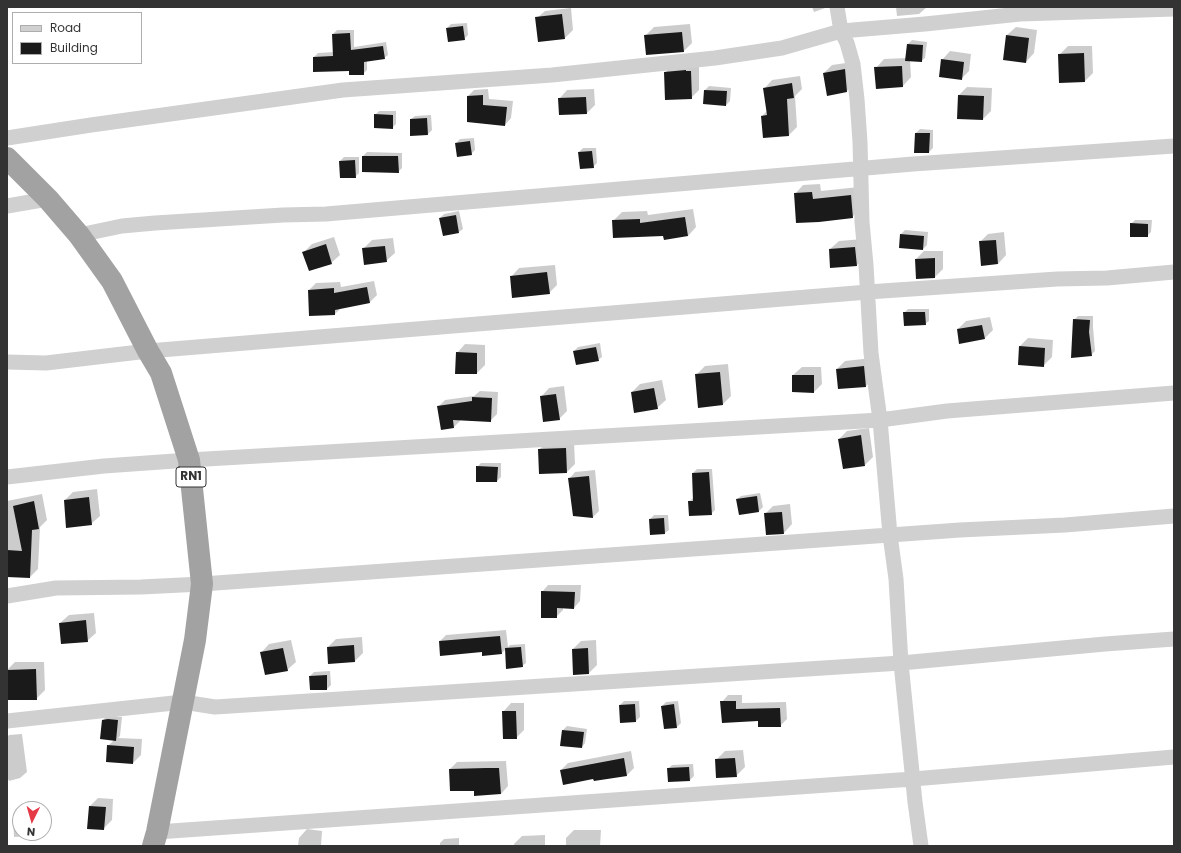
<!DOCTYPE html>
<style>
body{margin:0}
#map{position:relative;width:1181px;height:853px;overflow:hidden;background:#fff;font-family:Poppins,sans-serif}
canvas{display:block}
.frame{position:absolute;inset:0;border:8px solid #333;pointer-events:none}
.legend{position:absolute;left:12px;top:12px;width:130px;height:52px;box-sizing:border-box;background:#fff;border:1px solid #adadad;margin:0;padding:5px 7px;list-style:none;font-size:12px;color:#333}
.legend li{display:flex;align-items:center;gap:8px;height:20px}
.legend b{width:20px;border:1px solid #adadad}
.north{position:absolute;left:12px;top:801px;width:40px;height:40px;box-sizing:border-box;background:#fff;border:1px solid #adadad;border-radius:50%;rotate:185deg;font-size:11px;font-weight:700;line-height:16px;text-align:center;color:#333}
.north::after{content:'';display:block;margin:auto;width:14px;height:18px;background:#e63946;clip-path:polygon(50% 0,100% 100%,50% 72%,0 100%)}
</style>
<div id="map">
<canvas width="1181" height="853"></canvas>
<div class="frame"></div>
<ul class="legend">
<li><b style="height:5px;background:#d0d0d0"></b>Road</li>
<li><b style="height:11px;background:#1a1a1a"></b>Building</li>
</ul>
<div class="north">N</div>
</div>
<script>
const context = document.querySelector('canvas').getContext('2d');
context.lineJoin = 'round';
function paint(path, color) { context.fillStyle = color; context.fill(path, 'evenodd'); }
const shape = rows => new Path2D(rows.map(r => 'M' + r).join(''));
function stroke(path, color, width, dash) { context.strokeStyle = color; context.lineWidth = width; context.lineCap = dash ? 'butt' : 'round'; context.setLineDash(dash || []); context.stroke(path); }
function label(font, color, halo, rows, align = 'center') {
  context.font = font + ' Poppins,sans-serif'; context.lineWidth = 4; context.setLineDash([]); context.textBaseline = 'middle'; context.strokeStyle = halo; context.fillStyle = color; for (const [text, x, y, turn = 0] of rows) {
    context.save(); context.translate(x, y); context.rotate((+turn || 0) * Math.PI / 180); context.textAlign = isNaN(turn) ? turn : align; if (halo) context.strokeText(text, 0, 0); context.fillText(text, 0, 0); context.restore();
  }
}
paint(shape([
 [812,7,828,7,814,12],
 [896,7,927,7,919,14,897,16],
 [571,8,573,30,565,38,539,41,536,19,545,11],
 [467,23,468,35,464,39,447,28,451,24],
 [690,24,692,43,684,51,645,36,654,27],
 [1016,27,1037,30,1034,53,1026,62,1007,35],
 [337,30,354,30,354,47,386,42,388,55,384,58,367,61,367,70,363,74,314,57,318,53,334,52,333,34],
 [912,40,927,42,925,58,921,61,910,60,911,77,903,86,876,68,884,59,907,58,908,44],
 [1068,46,1092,46,1093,73,1085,81,1059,55],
 [950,51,971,54,969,71,961,79,942,60],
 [853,62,855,83,847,91,824,73,832,65],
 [699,63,699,90,691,98,665,73,673,64],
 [800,76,802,89,795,96,797,127,789,135,762,116,767,111,764,89,772,80],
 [709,86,731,88,730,101,726,105,705,90],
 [967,87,992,88,991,111,983,119,959,95],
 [488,89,489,99,513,101,511,118,505,125,468,96,474,90],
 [594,89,595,105,587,113,559,99,567,90],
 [379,111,396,111,396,124,392,128,375,115],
 [431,115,432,130,428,134,411,119,415,116],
 [920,129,933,130,933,148,929,152,916,133],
 [474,138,475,150,471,154,456,143,460,139],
 [583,148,596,148,597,163,593,167,579,152],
 [367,152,402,153,402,168,398,172,363,171,363,156],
 [344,157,359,157,359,173,355,177,340,161],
 [820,184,821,191,859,187,861,209,852,217,795,194,803,185],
 [693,209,696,227,688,236,664,235,613,221,622,212,647,211,648,215],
 [459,211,463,229,459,232,440,218,444,214],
 [1135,220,1152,220,1151,232,1147,236,1131,224],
 [905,230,928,232,927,245,923,249,901,234],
 [1004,232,1006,255,998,264,980,242,988,234],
 [334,237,340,255,331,263,304,252,312,244],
 [393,238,395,253,386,261,364,248,372,240],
 [863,239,865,257,857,265,830,249,839,241],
 [924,251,943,251,943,269,935,277,916,259],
 [555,265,557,285,549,293,511,277,519,268],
 [374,281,377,295,370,302,342,307,335,314,309,290,316,283,340,282,341,287],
 [908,309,929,309,929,321,925,324,904,313],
 [1078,316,1093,316,1093,327,1095,351,1091,355,1074,320],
 [990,317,993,330,984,339,958,329,966,321],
 [1028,338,1053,340,1052,357,1043,366,1020,346],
 [600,343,602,357,598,360,574,351,578,347],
 [465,344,485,345,485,365,477,373,457,353],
 [872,358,874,378,866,386,839,388,837,369,845,361],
 [728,364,731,396,722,405,696,375,705,366],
 [802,367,821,367,822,384,814,392,793,391,793,375],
 [662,380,666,400,657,408,632,392,640,384],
 [564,386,567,411,559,419,541,397,549,388],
 [480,391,498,392,497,414,490,421,460,419,460,421,454,427,442,429,438,407,445,400,474,396],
 [869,428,873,457,865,465,839,439,847,431],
 [574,441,575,464,567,472,539,450,547,442],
 [481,463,501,463,501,477,497,481,477,481,477,467],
 [697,469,712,469,715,510,711,514,690,501,694,497,693,473],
 [595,470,599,511,593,517,574,515,569,479,575,472],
 [97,489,100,516,91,524,65,500,73,492],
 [760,493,763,507,759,511,737,499,741,496],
 [42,494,47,520,40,527,38,569,30,577,7,576,7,496,7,501],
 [790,504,792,524,784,533,765,514,773,506],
 [654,515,668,515,669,530,665,533,650,519],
 [548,585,581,585,580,601,574,608,563,607,563,610,556,617,542,592],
 [94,613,96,633,87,641,60,623,69,615],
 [506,630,508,647,510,645,525,644,526,663,522,666,506,649,502,653,483,655,482,651,441,655,440,641,446,635],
 [362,637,363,653,355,661,328,647,336,639],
 [291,640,296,662,287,670,261,653,269,644],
 [596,640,597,665,589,673,573,649,581,641],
 [15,662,44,662,45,690,36,699,7,699,7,670],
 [330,671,331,685,327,689,310,676,314,672],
 [728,695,742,695,742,703,786,702,787,719,780,726,759,720,723,722,722,702],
 [624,701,639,701,640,717,636,721,621,722,620,705],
 [678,701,681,723,677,727,662,706,666,702],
 [511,703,524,703,524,730,516,738,503,712],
 [107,716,122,717,120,736,118,738,142,739,141,755,133,763,108,746,114,740,103,720],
 [567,726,587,729,585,743,582,747,561,745,563,730],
 [22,734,27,772,20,778,9,781,7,777,7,737,9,735],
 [743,750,745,767,736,776,716,760,725,751],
 [631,751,634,768,627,775,594,777,561,770,568,763],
 [506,761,508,786,501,794,475,790,450,769,457,762],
 [693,764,694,776,690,780,668,769,672,765],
 [98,798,113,799,112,820,103,829,90,806],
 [39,806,39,809,20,809,20,833,34,833,32,836,14,837,13,815,21,807],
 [307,829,322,831,321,846,298,846,299,838],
 [574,830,601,830,600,846,566,846,566,838],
 [545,835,545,846,514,846,514,844,522,836],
 [459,838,459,846,440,846,440,843,444,839],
 [389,845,389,846,374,846]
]), '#0003');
paint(shape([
 [562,14,565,39,538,42,535,17],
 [463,26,465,40,448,42,446,28],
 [682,32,684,52,646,55,644,35],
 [350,33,351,50,383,46,385,59,364,62,364,75,349,75,349,71,313,72,313,57,333,56,332,34],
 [1006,35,1029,38,1026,63,1003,60],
 [907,44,923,45,922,62,905,61],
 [1084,53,1085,82,1059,83,1058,54],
 [941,59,964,62,962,80,939,77],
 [902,66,903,87,876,89,874,67],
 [845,69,847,92,827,96,823,73],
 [686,70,686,71,691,71,692,99,665,100,664,72],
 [792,83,794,98,787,99,789,136,763,138,761,116,767,115,763,88],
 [704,90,727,91,726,106,703,104],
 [483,95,483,105,507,107,505,126,467,122,467,96],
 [958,95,984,96,983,120,957,119],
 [586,97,587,114,559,115,558,98],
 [374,114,393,115,393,129,374,128],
 [427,118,428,135,410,136,410,119],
 [915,133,930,133,929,153,914,153],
 [470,141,472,155,457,157,455,143],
 [592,151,594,168,580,169,578,152],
 [362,156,398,156,399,173,362,172],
 [355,160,356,178,340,178,339,161],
 [812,192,813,199,851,195,853,218,819,222,796,223,794,193],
 [456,215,459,233,443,236,439,218],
 [685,217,688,236,664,240,663,236,613,238,612,220,640,219,640,223],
 [1130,223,1148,224,1148,237,1130,237],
 [900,234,924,236,923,250,899,248],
 [996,240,998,264,981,266,979,241],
 [326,244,332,264,309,271,302,252],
 [385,246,387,262,364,265,362,248],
 [855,247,857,266,830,268,829,249],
 [935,258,935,278,916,279,915,259],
 [547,272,550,294,512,298,510,276],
 [367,287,370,303,335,310,335,315,309,316,308,290,334,288,334,293],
 [903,312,925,312,926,325,904,326],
 [1073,319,1090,320,1089,332,1092,356,1071,358],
 [982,325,985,339,959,344,957,329],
 [1019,346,1045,348,1044,367,1018,365],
 [596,347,599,361,576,365,573,351],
 [456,352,477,353,477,374,455,374],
 [864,366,866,387,838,389,836,369],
 [720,372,723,405,698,408,695,374],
 [792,375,814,375,814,393,792,392],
 [654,388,658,409,634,413,631,392],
 [556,394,560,420,543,422,540,396],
 [472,397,492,398,491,422,453,420,454,428,441,430,437,406,472,401],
 [861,435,865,466,843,469,838,439],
 [566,448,567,473,539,474,538,449],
 [476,466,498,467,497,482,476,482],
 [709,472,712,515,689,516,688,501,693,501,692,473],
 [589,476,593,518,573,516,568,478],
 [757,496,759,512,739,515,736,499],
 [89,497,92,525,66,528,64,500],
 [34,501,39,529,32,530,30,578,7,577,7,550,22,551,13,506],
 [782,512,784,534,766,535,764,513],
 [664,518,665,534,650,535,649,519],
 [541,591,575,592,574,609,557,608,557,618,541,618],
 [86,620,88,642,61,644,59,623],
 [500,636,502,654,482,656,482,652,440,656,439,641],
 [354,645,355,662,328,664,327,647],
 [521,647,523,667,506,669,505,648],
 [283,648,288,671,265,675,260,652],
 [588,648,589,674,573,675,572,649],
 [36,669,37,700,7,700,7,670],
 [327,675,327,690,310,690,309,676],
 [720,701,736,701,736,709,780,708,781,727,758,727,758,721,722,723],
 [635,704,636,722,620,723,619,705],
 [674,704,677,728,664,729,661,706],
 [502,711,516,711,517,739,503,739],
 [108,719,118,720,116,741,100,739,102,720],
 [562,730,584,732,582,748,560,746],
 [107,745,134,747,133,764,106,762],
 [624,758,627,776,594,781,593,779,563,785,560,770],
 [735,758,737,777,716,778,715,759],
 [689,767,690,781,668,782,667,768],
 [486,768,499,768,501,794,474,796,474,791,450,791,449,769],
 [89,806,106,807,104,830,87,829]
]), '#1a1a1a');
stroke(shape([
 [837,7,841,31,847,43,853,64,857,99,860,142,862,222,866,265,871,353,880,420,890,535,896,579,901,663,915,802,921,846],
 [7,138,91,125,343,90,552,75,715,58,782,48,841,31,925,24,1020,14,1174,9],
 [7,206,48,199],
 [79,235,122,226,155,223,283,215,326,214,913,164,1174,146],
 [7,362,46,363,148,351,868,292,1057,279,1107,278,1174,272],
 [7,477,104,466,189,460,880,420,947,411,1174,393],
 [7,596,56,588,141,587,202,584,960,530,1065,525,1174,516],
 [7,721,183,702,215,707,901,663,1105,644,1174,639],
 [157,832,913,779,1174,757]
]), '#d0d0d0', 15);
stroke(shape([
 [7,158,48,199,79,235,112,281,148,351,161,373,189,460,202,584,195,640,157,832,153,846]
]), '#a2a2a2', 22);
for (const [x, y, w] of [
 [191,477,30]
]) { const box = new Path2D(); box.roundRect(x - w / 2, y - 10, w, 20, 3); context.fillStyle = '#fff'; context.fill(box); stroke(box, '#333', 1); }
label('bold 12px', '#333', null, [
 ["RN1",191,477]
]);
</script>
